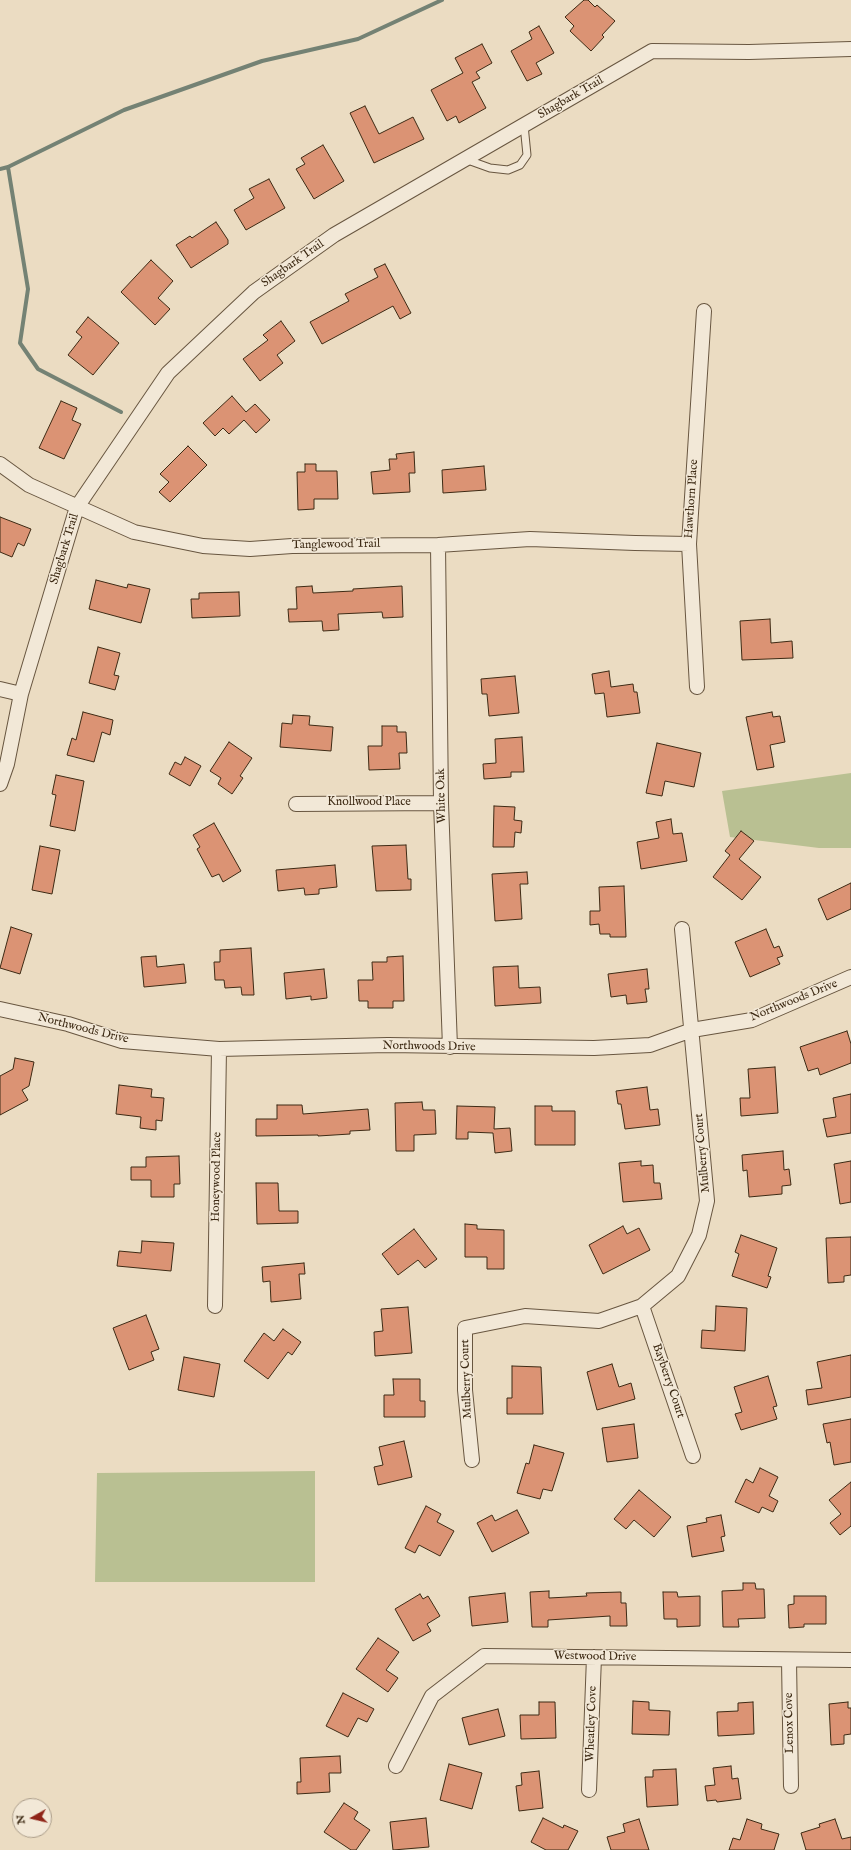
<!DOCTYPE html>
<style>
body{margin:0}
#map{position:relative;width:851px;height:1850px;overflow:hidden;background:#ebdcc2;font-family:"IM FELL English",serif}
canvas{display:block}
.north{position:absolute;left:12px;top:1798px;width:40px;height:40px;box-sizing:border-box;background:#f2e8d7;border:1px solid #aa9c89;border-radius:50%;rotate:262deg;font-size:11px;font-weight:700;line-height:16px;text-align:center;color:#3d2a14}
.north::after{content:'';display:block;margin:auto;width:14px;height:18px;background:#8f2418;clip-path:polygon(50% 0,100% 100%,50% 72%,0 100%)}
</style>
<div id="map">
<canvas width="851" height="1850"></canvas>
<div class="north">N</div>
</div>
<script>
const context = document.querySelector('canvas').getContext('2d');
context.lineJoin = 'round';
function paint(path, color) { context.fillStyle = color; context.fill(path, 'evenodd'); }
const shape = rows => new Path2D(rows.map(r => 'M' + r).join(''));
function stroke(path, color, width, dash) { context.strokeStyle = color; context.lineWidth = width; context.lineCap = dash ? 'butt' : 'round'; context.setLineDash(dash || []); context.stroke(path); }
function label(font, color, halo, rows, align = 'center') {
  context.font = font + ' "IM FELL English",serif'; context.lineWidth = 3; context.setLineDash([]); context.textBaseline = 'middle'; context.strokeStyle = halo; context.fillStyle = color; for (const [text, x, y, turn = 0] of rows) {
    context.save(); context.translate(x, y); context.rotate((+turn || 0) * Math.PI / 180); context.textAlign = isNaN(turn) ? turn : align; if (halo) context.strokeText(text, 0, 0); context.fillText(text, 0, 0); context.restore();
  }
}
paint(shape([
 [851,773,851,848,819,848,730,837,722,791],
 [315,1471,315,1582,95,1582,97,1473]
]), '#b9c092');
stroke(shape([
 [8,167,28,289,20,343,38,369,121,412],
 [0,169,8,167,124,110,262,61,358,39,442,0]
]), '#748274', 4);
const building = shape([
 [584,0,588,0,595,7,597,5,615,21,602,35,604,37,591,51,570,31,574,26,565,17,584,0],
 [539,26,554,53,536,63,542,74,527,81,511,51,532,39,529,32,539,26],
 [482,44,492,63,476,72,480,78,472,82,486,108,459,123,456,116,447,121,431,90,463,73,455,58,482,44],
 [365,106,379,134,413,117,424,139,374,163,350,113,365,106],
 [323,145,344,181,314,199,296,169,305,164,301,158,323,145],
 [269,179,285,208,246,230,234,210,254,198,249,189,269,179],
 [216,222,228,240,228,244,191,268,176,245,190,236,192,238,216,222],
 [151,260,173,281,158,298,170,309,155,325,121,292,151,260],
 [385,264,411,313,400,319,393,306,322,344,310,322,349,301,345,294,378,277,374,269,385,264],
 [88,317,119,343,93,375,68,355,82,337,76,332,88,317],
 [281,321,295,341,277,355,283,363,260,381,243,359,268,340,263,335,281,321],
 [232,396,246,412,255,404,270,420,256,433,244,420,229,434,223,428,215,436,203,423,232,396],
 [61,401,77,408,72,420,81,424,64,459,39,448,61,401],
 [188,446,207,465,170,502,159,492,169,482,160,474,188,446],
 [414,452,415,473,409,473,410,492,373,494,371,472,390,470,389,459,397,459,396,454,414,452],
 [305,464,316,464,316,471,337,471,338,499,314,499,314,509,298,510,297,472,305,472,305,464],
 [484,466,486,490,443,493,442,470,484,466],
 [0,517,31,529,24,546,18,543,12,557,0,552,0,517],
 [96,580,127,588,128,584,150,589,141,623,89,609,96,580],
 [312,586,313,593,353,591,353,589,402,586,403,617,383,618,382,612,338,614,339,630,323,631,322,621,289,622,288,609,297,609,296,587,312,586],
 [239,592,240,616,192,618,191,599,199,599,199,593,239,592],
 [770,619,771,643,792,641,793,658,742,660,740,621,770,619],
 [98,647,120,653,114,675,119,676,115,690,89,683,98,647],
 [609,671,611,687,633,684,634,692,637,692,640,713,607,717,604,693,595,694,592,674,609,671],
 [515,676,519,713,489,716,487,694,482,694,481,679,515,676],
 [83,712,113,720,110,735,102,732,94,762,67,755,72,738,76,740,83,712],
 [772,712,773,717,780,716,785,742,770,745,774,767,757,770,746,717,772,712],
 [293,715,310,716,309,725,333,727,331,751,280,747,282,723,292,724,293,715],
 [382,726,397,726,397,732,406,732,407,753,399,753,400,769,369,770,368,746,382,746,382,726],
 [522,737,524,772,511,772,511,777,484,779,483,764,496,763,495,739,522,737],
 [229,742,252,758,240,776,243,778,232,794,218,784,221,778,210,771,229,742],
 [657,743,701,753,694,787,665,781,662,796,646,793,657,743],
 [185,757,201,766,190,786,169,774,175,762,181,765,185,757],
 [56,775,84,781,75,831,50,826,56,795,52,794,56,775],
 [494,806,515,807,514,820,522,821,521,833,515,832,514,847,493,847,494,806],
 [671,819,673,834,682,833,687,861,641,869,637,842,659,838,656,822,671,819],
 [214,823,241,871,223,882,219,874,212,877,197,849,200,847,193,835,214,823],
 [741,831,754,841,739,859,761,877,742,900,713,877,730,855,725,851,741,831],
 [406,845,408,879,411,879,411,890,376,891,372,846,406,845],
 [40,846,60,850,52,894,32,890,40,846],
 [335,865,337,887,319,889,319,894,305,895,304,888,278,891,276,870,335,865],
 [527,872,528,884,520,884,522,919,495,921,492,874,527,872],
 [851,883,851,909,827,920,818,899,851,883],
 [624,886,626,937,610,937,610,934,600,934,599,924,590,925,590,911,600,911,599,887,624,886],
 [11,927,32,934,20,974,0,968,11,927],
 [766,929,774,948,779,946,783,956,777,958,780,964,750,977,735,942,766,929],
 [251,948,254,995,242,995,241,987,225,988,224,980,215,980,214,962,220,962,220,950,251,948],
 [156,956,157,967,184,964,186,983,144,987,141,957,156,956],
 [403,956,404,1001,393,1001,393,1008,368,1008,368,1001,359,1001,358,980,373,980,372,962,387,962,387,957,403,956],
 [518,966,519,988,540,987,541,1003,495,1006,493,967,518,966],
 [324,969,327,998,311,1000,311,996,286,999,284,973,324,969],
 [647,969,649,989,645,989,647,1002,627,1004,626,995,611,997,608,974,647,969],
 [847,1031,851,1044,851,1063,820,1075,818,1068,808,1071,800,1047,847,1031],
 [15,1058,34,1062,29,1086,22,1090,28,1100,0,1115,0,1076,13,1069,15,1058],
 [775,1067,778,1113,741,1116,740,1098,750,1098,748,1069,775,1067],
 [119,1085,152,1089,151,1097,164,1098,162,1121,156,1120,156,1130,140,1128,141,1117,116,1114,119,1085],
 [647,1087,650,1110,658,1109,660,1125,625,1129,621,1104,618,1104,616,1091,647,1087],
 [851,1094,851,1133,827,1137,823,1119,836,1117,833,1098,851,1094],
 [422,1102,423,1110,435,1110,436,1134,414,1135,414,1151,396,1151,395,1103,422,1102],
 [277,1105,302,1105,303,1114,368,1109,370,1130,350,1131,350,1134,318,1136,318,1135,256,1136,256,1119,277,1119,277,1105],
 [457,1106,495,1107,494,1129,510,1128,512,1151,495,1153,493,1133,468,1132,468,1139,456,1139,457,1106],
 [535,1106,552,1106,552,1111,575,1111,575,1145,535,1145,535,1106],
 [783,1151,784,1170,789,1169,791,1185,782,1186,782,1194,749,1197,747,1170,743,1171,742,1155,783,1151],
 [179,1156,180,1184,174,1184,174,1197,151,1197,151,1180,131,1180,131,1167,146,1167,146,1157,179,1156],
 [641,1161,641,1166,653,1165,654,1183,660,1183,662,1199,623,1202,619,1163,641,1161],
 [851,1161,851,1202,840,1204,834,1164,851,1161],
 [256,1183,278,1183,279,1211,298,1211,298,1223,257,1224,256,1183],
 [465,1224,477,1225,477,1229,504,1230,504,1269,487,1269,487,1257,465,1257,465,1224],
 [623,1226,627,1234,639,1228,650,1250,603,1274,589,1245,623,1226],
 [414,1229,437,1259,425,1268,418,1260,398,1275,382,1254,414,1229],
 [741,1235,777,1248,768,1276,771,1277,767,1288,732,1276,739,1254,735,1252,741,1235],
 [851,1237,851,1275,844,1276,844,1282,828,1283,826,1238,851,1237],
 [142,1241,174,1243,171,1271,117,1266,119,1251,141,1253,142,1241],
 [304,1263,305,1274,299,1274,301,1299,271,1302,270,1281,263,1282,262,1267,304,1263],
 [716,1306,747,1308,745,1351,701,1348,702,1330,715,1331,716,1306],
 [408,1307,412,1353,375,1356,374,1332,383,1331,381,1309,408,1307],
 [146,1315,159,1349,151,1352,154,1360,129,1370,113,1328,146,1315],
 [283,1329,301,1342,292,1355,288,1352,268,1379,244,1361,264,1333,274,1341,283,1329],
 [851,1355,851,1397,808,1405,806,1390,822,1388,817,1362,851,1355],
 [184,1357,220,1364,214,1397,178,1390,184,1357],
 [612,1364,619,1387,631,1383,635,1399,597,1410,587,1372,612,1364],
 [512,1366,541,1367,543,1414,507,1414,507,1398,512,1398,512,1366],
 [768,1376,777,1406,773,1407,777,1419,741,1430,735,1414,742,1412,734,1387,768,1376],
 [393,1379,420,1379,420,1401,425,1401,425,1417,384,1417,384,1395,394,1395,393,1379],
 [851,1419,851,1462,834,1465,830,1442,827,1443,823,1424,851,1419],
 [634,1424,638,1458,607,1462,602,1428,634,1424],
 [404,1441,412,1477,378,1485,374,1467,383,1465,379,1447,404,1441],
 [534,1445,564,1453,552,1491,543,1489,540,1499,517,1493,526,1463,529,1464,534,1445],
 [760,1468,778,1477,769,1496,778,1501,773,1512,762,1507,759,1513,735,1502,746,1479,753,1483,760,1468],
 [851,1482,851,1526,840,1535,830,1523,841,1514,829,1500,851,1482],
 [639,1490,671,1517,654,1537,634,1520,626,1529,614,1519,639,1490],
 [426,1506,441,1514,437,1522,454,1531,440,1556,419,1545,415,1553,405,1548,426,1506],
 [517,1510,529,1533,492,1552,477,1523,492,1515,495,1521,517,1510],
 [721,1515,725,1536,721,1537,724,1551,692,1557,687,1526,707,1522,706,1518,721,1515],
 [743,1583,755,1583,756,1589,764,1589,765,1618,738,1619,739,1627,723,1627,722,1591,743,1590,743,1583],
 [549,1591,549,1598,587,1596,586,1593,621,1592,621,1603,626,1603,627,1626,610,1626,610,1616,548,1620,548,1627,532,1627,530,1592,549,1591],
 [663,1592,677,1592,678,1597,700,1596,700,1626,677,1627,677,1619,664,1619,663,1592],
 [505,1593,508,1622,472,1626,469,1597,505,1593],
 [420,1594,423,1599,428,1596,440,1616,427,1624,431,1631,413,1641,395,1609,420,1594],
 [794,1596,826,1596,826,1624,804,1624,804,1627,789,1628,788,1605,794,1604,794,1596],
 [378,1638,399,1652,386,1670,398,1678,388,1692,356,1669,378,1638],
 [343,1693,374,1709,367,1722,358,1718,348,1737,326,1726,343,1693],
 [633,1701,649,1702,649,1710,670,1711,669,1735,632,1734,633,1701],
 [539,1702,555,1702,556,1738,521,1739,520,1715,539,1715,539,1702],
 [753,1702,754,1734,718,1736,717,1712,738,1711,738,1703,753,1702],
 [848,1702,848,1708,851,1708,851,1734,844,1735,844,1744,831,1745,829,1704,848,1702],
 [498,1709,505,1736,469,1745,462,1718,498,1709],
 [340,1756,341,1773,329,1773,330,1792,297,1794,297,1782,301,1782,300,1758,340,1756],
 [449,1764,482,1773,472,1809,440,1800,449,1764],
 [731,1766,732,1779,738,1778,741,1799,717,1802,716,1800,707,1801,705,1786,715,1785,713,1768,731,1766],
 [676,1769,678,1805,647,1807,645,1777,653,1777,653,1770,676,1769],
 [539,1771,543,1808,519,1811,516,1786,522,1785,521,1773,539,1771],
 [344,1803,358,1812,354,1819,370,1830,356,1850,351,1850,324,1832,344,1803],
 [426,1818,429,1847,393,1850,390,1822,426,1818],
 [543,1818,563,1828,564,1825,578,1831,568,1850,546,1850,531,1842,543,1818],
 [639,1819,649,1850,611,1850,607,1837,625,1832,623,1824,639,1819],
 [747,1819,762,1824,761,1829,779,1834,774,1850,729,1850,733,1838,740,1840,747,1819],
 [835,1819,842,1839,851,1837,851,1850,806,1850,801,1833,820,1827,819,1824,835,1819]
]);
paint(building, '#db9374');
stroke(building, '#3d2a14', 1);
const service = shape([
 [465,159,490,168,508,170,520,165,527,155,524,125]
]);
const minor = shape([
 [0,464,29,485,134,532,203,546,250,549,292,546,438,545,530,539,635,543,689,544],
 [438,545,441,803,450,1047],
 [697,687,689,544,704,311],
 [0,689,21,694],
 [0,784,7,764,21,694,77,507,168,373,254,292,334,235,652,51,749,52,851,49],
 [296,804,441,803],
 [0,1009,68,1024,122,1041,219,1049,388,1045,594,1048,650,1045,692,1030,752,1020,851,977],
 [215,1306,219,1049],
 [642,1306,693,1456],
 [472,1460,465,1390,465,1328,525,1316,599,1321,642,1306,678,1276,699,1235,707,1201,682,929],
 [789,1660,791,1786],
 [396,1766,432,1696,484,1656,851,1660],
 [589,1790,594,1657]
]);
stroke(service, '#685640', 9);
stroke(minor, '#685640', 16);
stroke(service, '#f2e8d7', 7);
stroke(minor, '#f2e8d7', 14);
label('12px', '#3d2a14', '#f2e8d7', [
 ["Shagbark Trail",571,98,-30],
 ["Shagbark Trail",293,264,-35],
 ["Hawthorn Place",692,499,-86],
 ["Tanglewood Trail",336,545,-1],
 ["Shagbark Trail",65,549,-73],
 ["White Oak",442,796,-91],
 ["Knollwood Place",369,803],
 ["Northwoods Drive",794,1001,-22],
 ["Northwoods Drive",83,1029,14],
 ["Northwoods Drive",429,1047,1],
 ["Mulberry Court",703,1153,-95],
 ["Honeywood Place",217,1177,-89],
 ["Mulberry Court",467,1379,-92],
 ["Bayberry Court",668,1381,71],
 ["Westwood Drive",595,1657,1],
 ["Lenox Cove",790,1723,-91],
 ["Wheatley Cove",592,1724,-88]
]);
</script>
